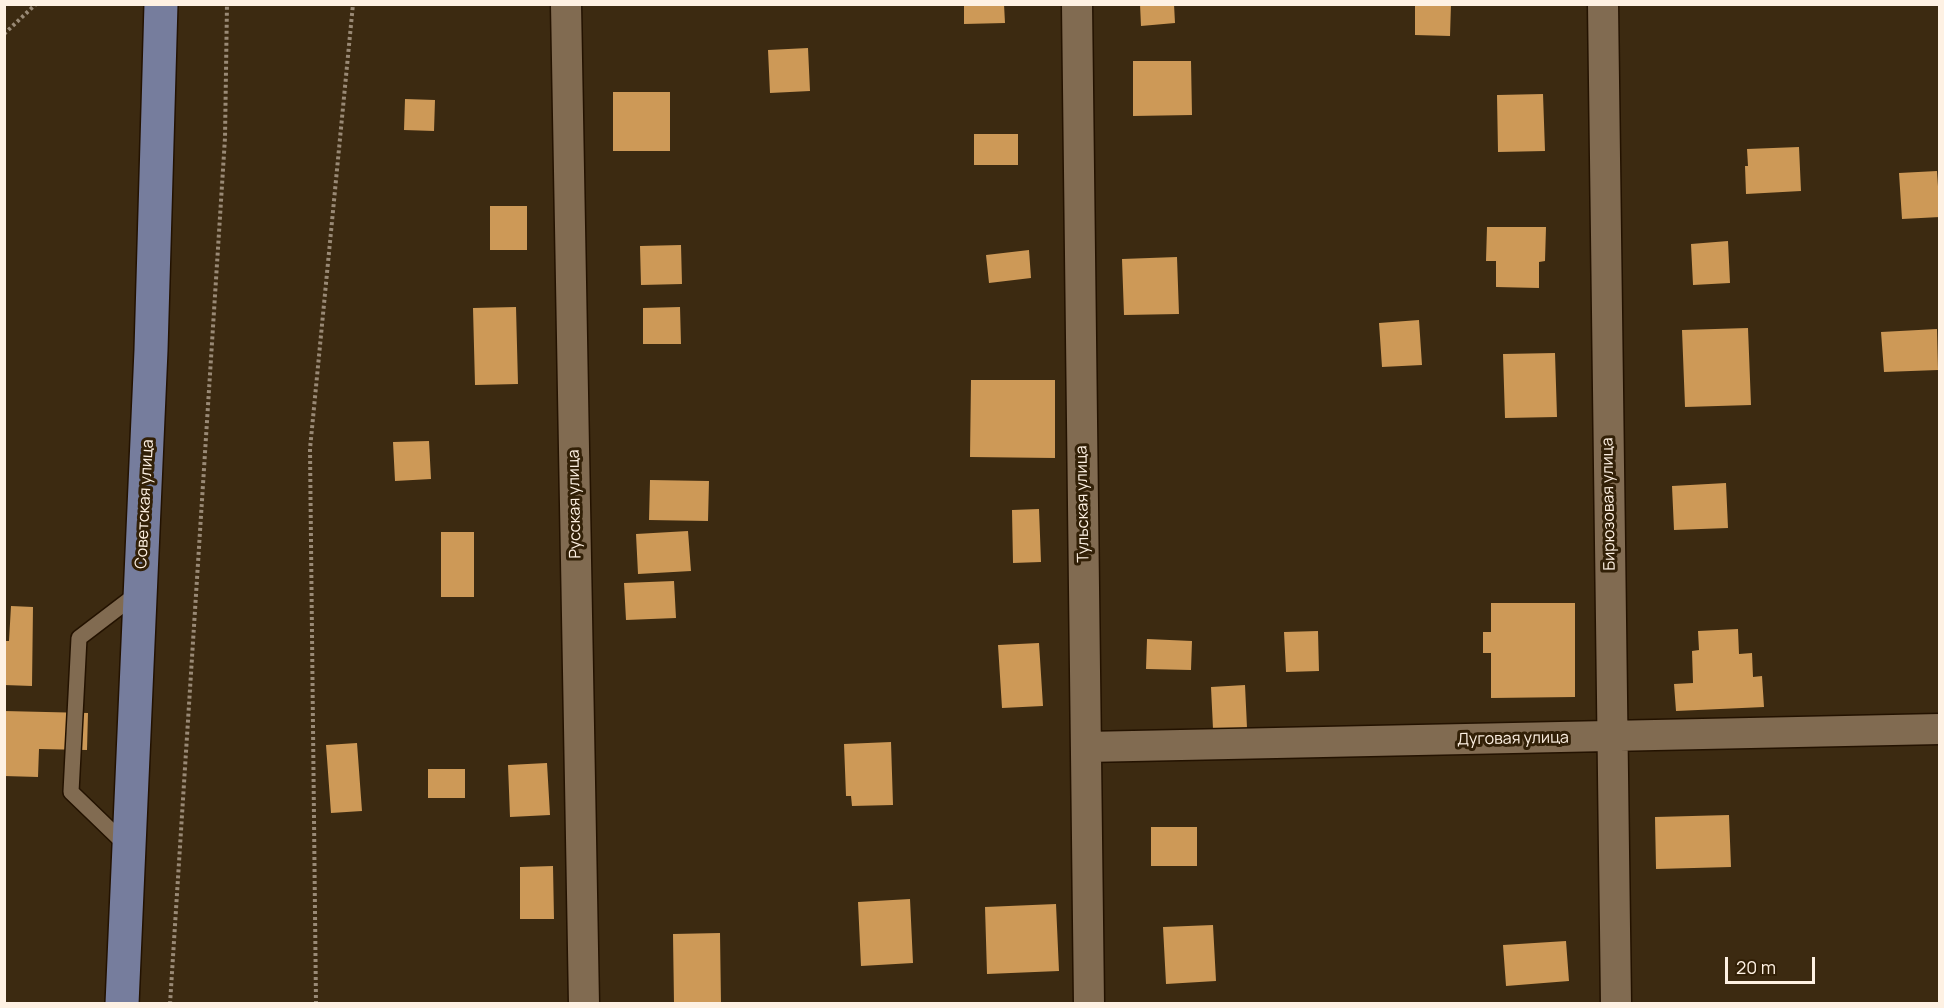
<!DOCTYPE html>
<meta charset="utf-8">
<style>
body{margin:0}
#map{position:relative;width:1944px;height:1008px;overflow:hidden;background:#3c2a11;font-family:Manrope,sans-serif}
canvas{display:block}
.frame{position:absolute;inset:0;border:6px solid #fef1e3;pointer-events:none}
.scale{position:absolute;left:1725px;top:957px;width:90px;height:27px;box-sizing:border-box;border:3px solid #fef1e3;border-top:0;padding-left:8px;font-size:18px;line-height:21px;white-space:nowrap;color:#fef1e3;-webkit-text-stroke:4px #322007;paint-order:stroke}
</style>
<div id="map">
<canvas width="1944" height="1008"></canvas>
<div class="frame"></div>
<div class="scale">20 m</div>
</div>
<script>
const context = document.querySelector('canvas').getContext('2d');
context.lineJoin = 'round';
function paint(path, color) { context.fillStyle = color; context.fill(path, 'evenodd'); }
const shape = rows => new Path2D(rows.map(r => 'M' + r).join(''));
function stroke(path, color, width, dash) { context.strokeStyle = color; context.lineWidth = width; context.lineCap = dash ? 'butt' : 'round'; context.setLineDash(dash || []); context.stroke(path); }
function label(font, color, halo, rows, align = 'center') {
  context.font = font + ' Manrope,sans-serif'; context.lineWidth = 6; context.setLineDash([]); context.textBaseline = 'middle'; context.strokeStyle = halo; context.fillStyle = color; for (const [text, x, y, turn = 0] of rows) {
    context.save(); context.translate(x, y); context.rotate((+turn || 0) * Math.PI / 180); context.textAlign = isNaN(turn) ? turn : align; if (halo) context.strokeText(text, 0, 0); context.fillText(text, 0, 0); context.restore();
  }
}
paint(shape([
 [964,4,1004,4,1005,23,964,24],
 [1140,4,1174,4,1175,23,1141,26],
 [1415,4,1451,4,1450,36,1415,35],
 [808,48,810,91,770,93,768,50],
 [1133,61,1191,61,1192,115,1133,116],
 [613,92,670,92,670,151,613,151],
 [1543,94,1545,151,1498,152,1497,95],
 [405,99,435,100,434,131,404,130],
 [974,134,1018,134,1018,165,974,165],
 [1799,147,1801,191,1746,194,1745,166,1748,166,1747,149],
 [1937,171,1940,217,1902,219,1899,173],
 [490,206,527,206,527,250,490,250],
 [1487,227,1546,227,1545,261,1539,262,1539,288,1496,287,1496,261,1486,261],
 [1728,241,1730,283,1693,285,1691,244],
 [681,245,682,284,641,285,640,246],
 [1029,250,1031,278,989,283,986,255],
 [1177,257,1179,314,1124,315,1122,259],
 [516,307,518,384,475,385,473,308],
 [680,307,681,344,643,344,643,308],
 [1419,320,1422,365,1382,367,1379,323],
 [1748,328,1751,405,1685,407,1682,330],
 [1937,329,1938,370,1884,372,1881,332],
 [1555,353,1557,417,1505,418,1503,354],
 [971,380,1055,380,1055,458,970,457],
 [429,441,431,479,395,481,393,442],
 [650,480,709,481,708,521,649,520],
 [1726,483,1728,528,1674,530,1672,486],
 [1039,509,1041,562,1013,563,1012,510],
 [688,531,691,571,638,574,636,534],
 [441,532,474,532,474,597,441,597],
 [674,581,676,618,626,620,624,583],
 [1491,603,1575,603,1575,697,1491,698,1491,653,1483,653,1483,632,1491,632],
 [11,606,33,607,32,686,4,685,6,641,9,641],
 [1738,629,1739,654,1752,653,1753,677,1762,676,1764,707,1676,711,1674,684,1693,683,1692,651,1699,650,1698,631],
 [1318,631,1319,671,1286,672,1284,632],
 [1147,639,1192,641,1191,670,1146,669],
 [1039,643,1043,706,1002,708,998,645],
 [1245,685,1247,728,1213,729,1211,687],
 [4,711,88,713,87,750,39,749,38,777,4,776],
 [891,742,893,805,852,806,851,796,846,796,844,744],
 [357,743,362,811,331,813,326,745],
 [547,763,550,815,510,817,508,765],
 [428,769,465,769,465,798,428,798],
 [1729,815,1731,867,1656,869,1655,817],
 [1151,827,1197,827,1197,866,1151,866],
 [553,866,554,919,520,919,520,867],
 [910,899,913,963,861,966,858,902],
 [1056,904,1059,971,987,974,985,907],
 [1213,925,1216,981,1166,984,1163,927],
 [720,933,721,1004,674,1004,673,934],
 [1566,941,1569,981,1506,986,1503,945]
]), '#cd9957');
const service = shape([
 [127,846,71,792,79,638,138,593]
]);
const minor = shape([
 [566,4,584,1004],
 [1077,4,1089,1004],
 [1603,4,1616,1004],
 [1086,747,1940,729]
]);
const primary = shape([
 [122,1004,151,350,161,4]
]);
stroke(service, '#231200', 18);
stroke(minor, '#231200', 33);
stroke(primary, '#231200', 36);
stroke(shape([
 [4,34,36,4],
 [170,1004,225,138,227,4],
 [316,1004,310,449,353,4]
]), '#9a8a76', 4, [3, 3]);
stroke(service, '#816b51', 15);
stroke(minor, '#816b51', 30);
stroke(primary, '#767d9d', 33);
label('16px', '#fef1e3', '#322007', [
 ["Советская улица",145,504,-87],
 ["Русская улица",575,504,-91],
 ["Тульская улица",1083,504,-91],
 ["Бирюзовая улица",1609,504,-91],
 ["Дуговая улица",1513,739,-1]
]);
</script>
